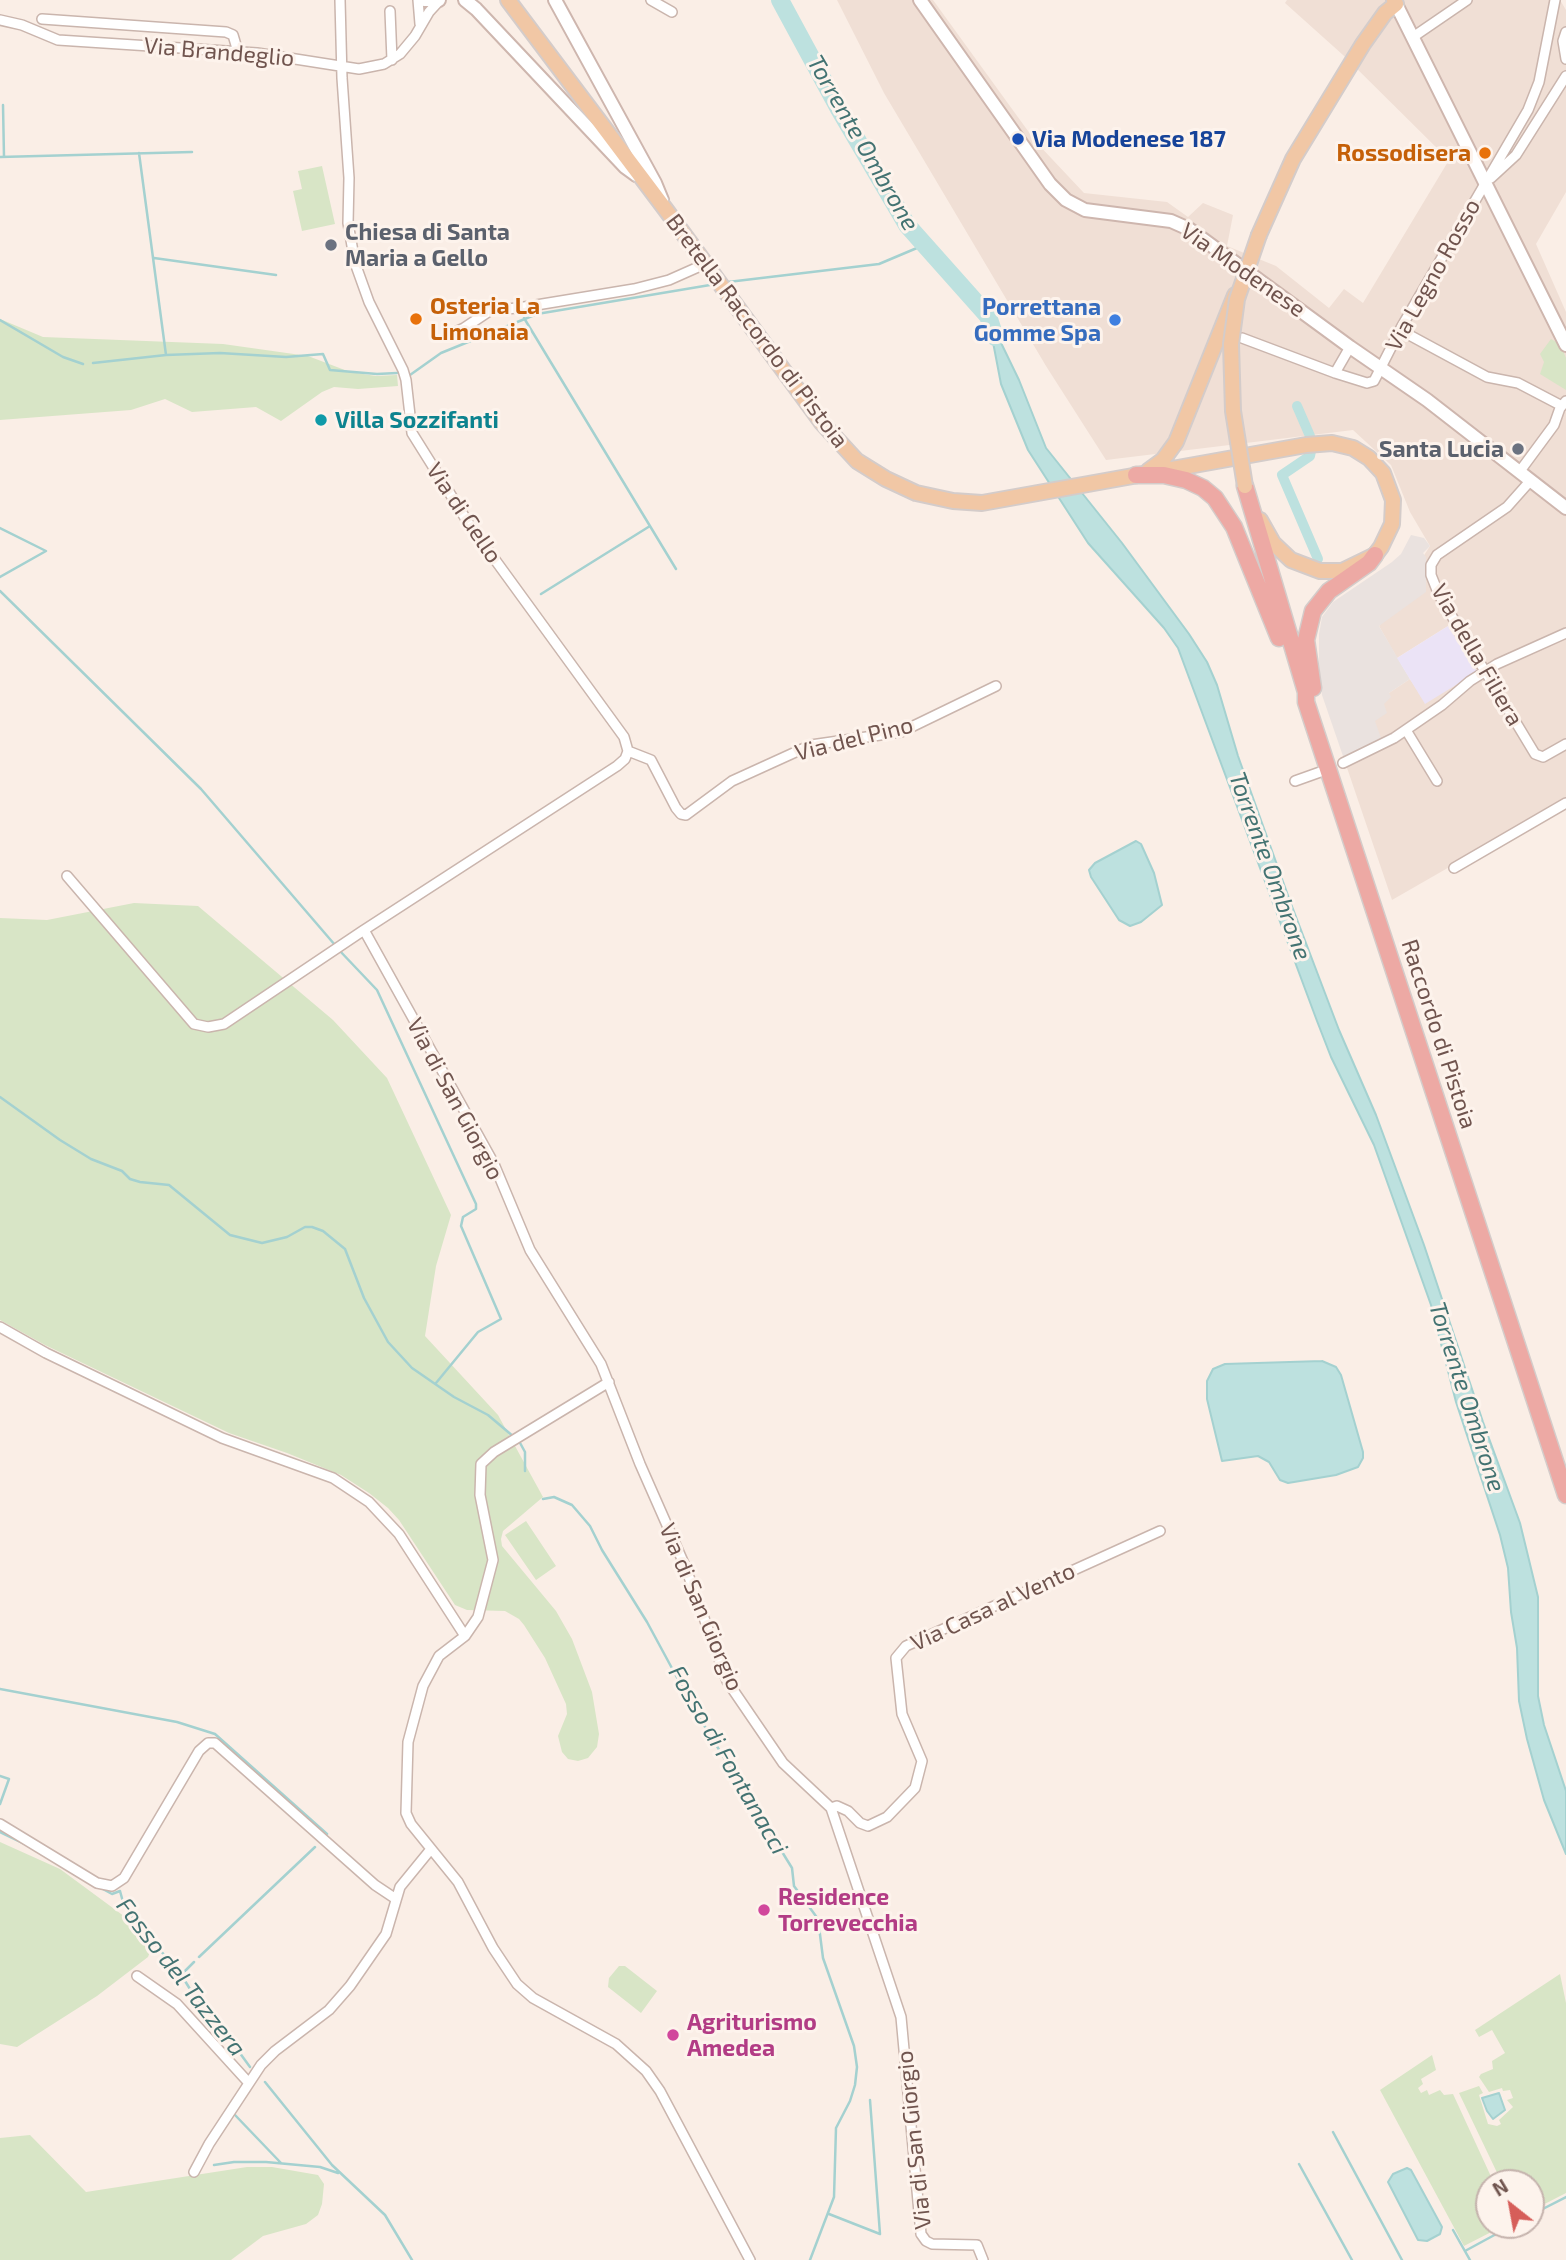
<!DOCTYPE html>
<style>
body{margin:0}
#map{position:relative;width:1566px;height:2260px;overflow:hidden;background:#faeee6;font-family:"Exo 2",sans-serif}
canvas{display:block}
.north{position:absolute;left:1475px;top:2169px;width:70px;height:70px;box-sizing:border-box;background:#fdf3ec;border:2px solid #c5b3ad;border-radius:50%;rotate:329deg;font-size:19px;font-weight:700;line-height:28px;text-align:center;color:#70544e}
.north::after{content:'';display:block;margin:auto;width:24px;height:32px;background:#d65e59;clip-path:polygon(50% 0,100% 100%,50% 72%,0 100%)}
</style>
<div id="map">
<canvas width="1566" height="2260"></canvas>
<div class="north">N</div>
</div>
<script>
const context = document.querySelector('canvas').getContext('2d');
context.lineJoin = 'round';
function paint(path, color) { context.fillStyle = color; context.fill(path, 'evenodd'); }
const shape = rows => new Path2D(rows.map(r => 'M' + r).join(''));
function stroke(path, color, width, dash) { context.strokeStyle = color; context.lineWidth = width; context.lineCap = dash ? 'butt' : 'round'; context.setLineDash(dash || []); context.stroke(path); }
function label(font, color, halo, rows, align = 'center') {
  context.font = font + ' "Exo 2",sans-serif'; context.lineWidth = 6; context.setLineDash([]); context.textBaseline = 'middle'; context.strokeStyle = halo; context.fillStyle = color; for (const [text, x, y, turn = 0] of rows) {
    context.save(); context.translate(x, y); context.rotate((+turn || 0) * Math.PI / 180); context.textAlign = isNaN(turn) ? turn : align; if (halo) context.strokeText(text, 0, 0); context.fillText(text, 0, 0); context.restore();
  }
}
paint(shape([
 [837,0,933,0,1036,142,1084,193,1167,202,1188,217,1203,203,1233,215,1227,246,1276,266,1329,308,1344,289,1363,303,1449,160,1343,55,1285,3,1287,0,1560,0,1566,10,1566,192,1536,244,1566,312,1566,800,1392,900,1344,759,1374,721,1389,693,1410,679,1426,703,1448,626,1397,658,1379,626,1430,546,1410,512,1391,465,1353,430,1106,460,1046,366,884,93]
]), '#f0dfd5');
paint(shape([
 [1411,535,1424,538,1430,546,1423,553,1426,557,1426,592,1379,626,1410,679,1389,693,1391,697,1384,704,1387,713,1375,721,1382,741,1344,759,1322,695,1319,664,1319,634,1322,617,1333,602,1392,562,1401,554]
]), '#eae2df');
paint(shape([
 [1448,626,1477,672,1425,704,1397,658]
]), '#ebe3f6');
paint(shape([
 [322,166,335,224,302,231,293,191,302,189,298,171],
 [0,319,43,337,223,344,308,356,350,372,376,376,397,375,398,386,358,389,334,387,322,392,281,421,256,407,192,412,165,399,131,410,0,420],
 [1551,339,1560,344,1566,358,1566,390,1540,374,1544,362,1540,354],
 [134,903,198,906,333,1020,387,1078,451,1215,436,1266,425,1336,498,1415,543,1497,503,1531,501,1539,502,1546,556,1611,572,1639,592,1692,599,1734,597,1747,588,1758,578,1761,568,1759,562,1752,558,1736,567,1714,566,1704,545,1658,524,1625,519,1619,505,1611,467,1610,455,1605,399,1520,388,1508,369,1493,341,1475,287,1453,229,1433,45,1345,0,1320,0,918,47,920],
 [526,1521,556,1566,536,1580,505,1535],
 [0,1842,60,1869,155,1939,148,1957,97,1996,17,2047,0,2044],
 [619,1966,625,1966,657,1991,641,2013,608,1987,609,1978],
 [1560,1974,1566,2003,1566,2193,1531,2211,1531,2183,1502,2183,1459,2093,1479,2086,1483,2093,1479,2095,1488,2124,1497,2126,1501,2124,1499,2120,1513,2107,1507,2100,1513,2098,1510,2090,1503,2091,1502,2088,1489,2092,1479,2077,1481,2074,1493,2069,1492,2061,1505,2053,1492,2030,1479,2037,1475,2030],
 [1432,2055,1436,2070,1421,2079,1423,2084,1418,2088,1421,2093,1427,2090,1429,2095,1440,2090,1444,2095,1453,2094,1494,2183,1489,2183,1489,2225,1505,2225,1464,2246,1380,2090],
 [30,2135,86,2192,247,2167,272,2167,318,2175,324,2184,322,2204,318,2215,306,2224,263,2236,231,2260,0,2260,0,2138]
]), '#d8e5c6');
const water = shape([
 [988,316,1019,380,1046,448,1122,543,1189,634,1207,662,1217,685,1238,756,1290,901,1339,1030,1376,1115,1424,1245,1483,1422,1520,1523,1538,1597,1538,1696,1544,1725,1566,1791,1566,1854,1544,1800,1527,1739,1519,1701,1517,1648,1511,1612,1508,1568,1500,1535,1456,1402,1431,1305,1374,1145,1331,1057,1317,1021,1178,648,1164,628,1088,543,1028,450,1001,384,988,316],
 [1136,841,1141,844,1154,873,1162,905,1141,922,1130,926,1119,920,1091,877,1089,870,1095,863,1136,841],
 [1322,1361,1336,1367,1341,1375,1363,1452,1363,1458,1358,1467,1336,1475,1288,1483,1280,1480,1269,1462,1258,1456,1222,1461,1207,1399,1207,1381,1213,1369,1225,1364,1322,1361],
 [1499,2093,1505,2110,1493,2119,1487,2111,1482,2098,1499,2093],
 [1407,2168,1411,2170,1442,2227,1440,2234,1427,2241,1418,2240,1388,2182,1393,2174,1407,2168]
]);
paint(water, '#bde1df');
stroke(water, '#a4d1d0', 2);
stroke(shape([
 [3,105,4,157],
 [139,153,166,355],
 [0,157,192,152],
 [154,258,276,275],
 [728,282,879,264,924,245],
 [524,318,676,569],
 [0,320,63,357,83,364],
 [93,363,166,355,220,353,286,357,323,354,330,370,377,374,397,373],
 [410,375,441,353,537,314,710,285],
 [0,528,46,551,0,577],
 [0,591,201,789,335,945],
 [541,594,650,526],
 [339,950,377,990,476,1204,476,1209,463,1217,461,1226,501,1319,478,1332,436,1383],
 [0,1097,60,1140,91,1159,122,1171,130,1179,140,1182,169,1185,230,1235,262,1243,287,1237,305,1227,312,1227,323,1231,345,1249,364,1298,388,1342,412,1368,454,1397,488,1415,514,1437],
 [519,1441,525,1452,525,1471],
 [543,1499,554,1497,572,1505,590,1526,602,1550,647,1622,694,1709,792,1868,794,1886,818,1919,823,1958,854,2046,857,2067,855,2085,850,2101,836,2128,834,2197,810,2260],
 [0,1689,177,1722,215,1734,327,1834],
 [0,1776,9,1779,0,1804],
 [0,1832,25,1844],
 [101,1888,112,1894,120,1891,123,1902,133,1918,182,1976,193,1994,218,2023,250,2067],
 [199,1957,315,1847],
 [181,1975,194,1962],
 [265,2082,332,2165,385,2215,412,2260],
 [235,2115,281,2163],
 [1333,2132,1402,2260],
 [1299,2164,1352,2260],
 [214,2165,234,2162,266,2162,320,2167,338,2173],
 [829,2214,880,2234,870,2100],
 [1531,2215,1566,2197],
 [1453,2230,1470,2260],
 [1465,2251,1511,2226]
]), '#a4d1d0', 2.5);
stroke(shape([
 [1297,406,1310,436],
 [1311,451,1310,456,1282,475,1318,559]
]), '#bde1df', 10);
stroke(shape([
 [780,0,839,109,907,225,988,316,995,337]
]), '#bde1df', 18);
const street = shape([
 [340,0,342,78,349,178,348,223,355,263,369,302,403,370,406,380,412,433,469,524,624,737,628,751],
 [418,0,420,24],
 [651,0,672,12],
 [390,11,392,60],
 [42,19,226,32,233,35,238,52],
 [0,20,22,25,58,40,257,53,359,69,384,64,400,54,415,36,429,12,440,0],
 [1566,32,1563,41,1566,59],
 [1413,37,1467,0],
 [1491,178,1516,155,1566,76],
 [1400,330,1487,377,1518,383,1562,406],
 [453,333,464,328,491,310,518,308,634,289,669,280,705,264],
 [1242,338,1335,373,1367,383,1374,381,1402,326,1528,110,1539,82,1555,0],
 [1335,373,1350,347],
 [1520,471,1554,425,1560,408,1566,401],
 [1531,480,1507,507,1437,555,1431,565,1431,575,1439,595,1535,754,1543,757,1566,744],
 [1406,730,1437,781],
 [628,751,625,759,617,766,364,930,494,1164,530,1250,601,1364,640,1464,685,1566,727,1681,783,1763,831,1808,901,2017,921,2234,926,2241,932,2244,977,2245,983,2260],
 [628,751,651,760,676,808,681,814,686,815,732,781,811,745,901,732,996,686],
 [1343,763,1394,738,1442,705,1470,681,1497,664,1566,633],
 [1295,781,1323,771],
 [1454,868,1566,803],
 [67,876,194,1024,208,1027,224,1024,364,930],
 [0,1327,46,1353,222,1438,333,1478,369,1502,399,1534,465,1636],
 [609,1382,494,1452,481,1464,480,1495,493,1560,478,1617,465,1636,439,1656,423,1686,408,1742,406,1813,411,1824,458,1882,493,1948,517,1984,533,1998,616,2044,646,2071,660,2091,750,2260],
 [831,1808,837,1806,848,1811,860,1823,868,1826,887,1817,915,1788,922,1761,902,1714,896,1658,906,1646,1160,1531],
 [0,1824,97,1883,112,1886,124,1878,199,1751,208,1743,215,1743,375,1885,396,1899],
 [137,1976,177,2004,248,2082],
 [194,2172,209,2144,261,2065,275,2051,329,2010,350,1986,386,1934,400,1887,431,1849]
]);
const secondary = shape([
 [424,0,439,0],
 [465,0,476,9,625,167,636,175],
 [555,0,655,183,662,200],
 [920,0,1050,184,1066,200,1085,210,1171,221,1189,229,1350,347,1427,400,1566,508],
 [1396,4,1566,345]
]);
const primary = shape([
 [508,0,666,210,822,423,857,461,886,479,916,493,953,501,982,503,1306,445,1332,443,1353,448,1369,458,1383,473,1393,500,1392,524,1381,547,1375,555,1342,571,1320,571,1291,560,1273,543,1260,520],
 [1259,235,1293,159,1363,44,1385,13,1396,4,1394,0],
 [1148,471,1163,460,1176,442,1235,295]
]);
const highway = shape([
 [1136,475,1164,475,1186,480,1203,488,1215,498,1234,527,1279,638],
 [1245,486,1306,692,1306,702,1566,1495],
 [1313,688,1306,640,1313,611,1329,591,1369,563,1375,555]
]);
stroke(street, '#cab5ad', 12);
stroke(secondary, '#ceb6ae', 16);
stroke(primary, '#d4ccca', 18);
stroke(highway, '#d4ccca', 19);
stroke(street, '#fff', 9);
stroke(secondary, '#fff', 12);
stroke(primary, '#f1c7a5', 14);
stroke(highway, '#eda9a4', 16);
const primaryBridge = shape([
 [1245,486,1233,411,1231,344,1237,299,1259,235]
]);
stroke(primaryBridge, '#d4ccca', 18, []);
stroke(primaryBridge, '#f1c7a5', 14);
for (const [x, y, r, color] of [
 [1018,139,7,"#1a4fb4"],
 [1485,153,7,"#e8710a"],
 [331,245,7,"#6b7280"],
 [416,319,7,"#e8710a"],
 [1115,320,7,"#3f7fe0"],
 [321,420,7,"#0f9aa8"],
 [1518,449,7,"#6b7280"],
 [764,1910,7,"#d1479c"],
 [673,2035,7,"#d1479c"]
]) { const dot = new Path2D(); dot.arc(x, y, r, 0, 2 * Math.PI); context.fillStyle = color; context.fill(dot); stroke(dot, '#fdf3ec', 2.5); }
label('23px', '#70544e', '#fdf3ec', [
 ["Via Brandeglio",219,52,5],
 ["Via Modenese",1243,270,35],
 ["Via Legno Rosso",1433,275,-61],
 ["Bretella Raccordo di Pistoia",757,331,53],
 ["Via di Gello",464,513,56],
 ["Via della Filiera",1477,655,60],
 ["Via del Pino",854,739,-14],
 ["Raccordo di Pistoia",1439,1034,72],
 ["Via di San Giorgio",455,1099,62],
 ["Via di San Giorgio",701,1607,67],
 ["Via Casa al Vento",993,1607,-25],
 ["Via di San Giorgio",914,2140,-96]
]);
label('bold 23px', '#164399', '#fdf3ec', [
 ["Via Modenese 187",1032,139]
], 'left');
label('bold 23px', '#c56008', '#fdf3ec', [
 ["Rossodisera",1471,153],
 ["Osteria La",430,306,"left"],
 ["Limonaia",430,332,"left"]
], 'right');
label('bold 23px', '#5b616d', '#fdf3ec', [
 ["Chiesa di Santa",345,232],
 ["Maria a Gello",345,258],
 ["Santa Lucia",1504,449,"right"]
], 'left');
label('bold 23px', '#366cbe', '#fdf3ec', [
 ["Porrettana",1101,307],
 ["Gomme Spa",1101,333]
], 'right');
label('bold 23px', '#0d838f', '#fdf3ec', [
 ["Villa Sozzifanti",335,420]
], 'left');
label('bold 23px', '#b23c85', '#fdf3ec', [
 ["Residence",778,1897],
 ["Torrevecchia",778,1923],
 ["Agriturismo",687,2022],
 ["Amedea",687,2048]
], 'left');
label('italic 24px', '#437372', '#fdf3ec', [
 ["Torrente Ombrone",863,143,60],
 ["Torrente Ombrone",1270,866,70],
 ["Torrente Ombrone",1467,1397,72],
 ["Fosso di Fontanacci",728,1760,60],
 ["Fosso del Tazzera",181,1977,52]
]);
</script>
